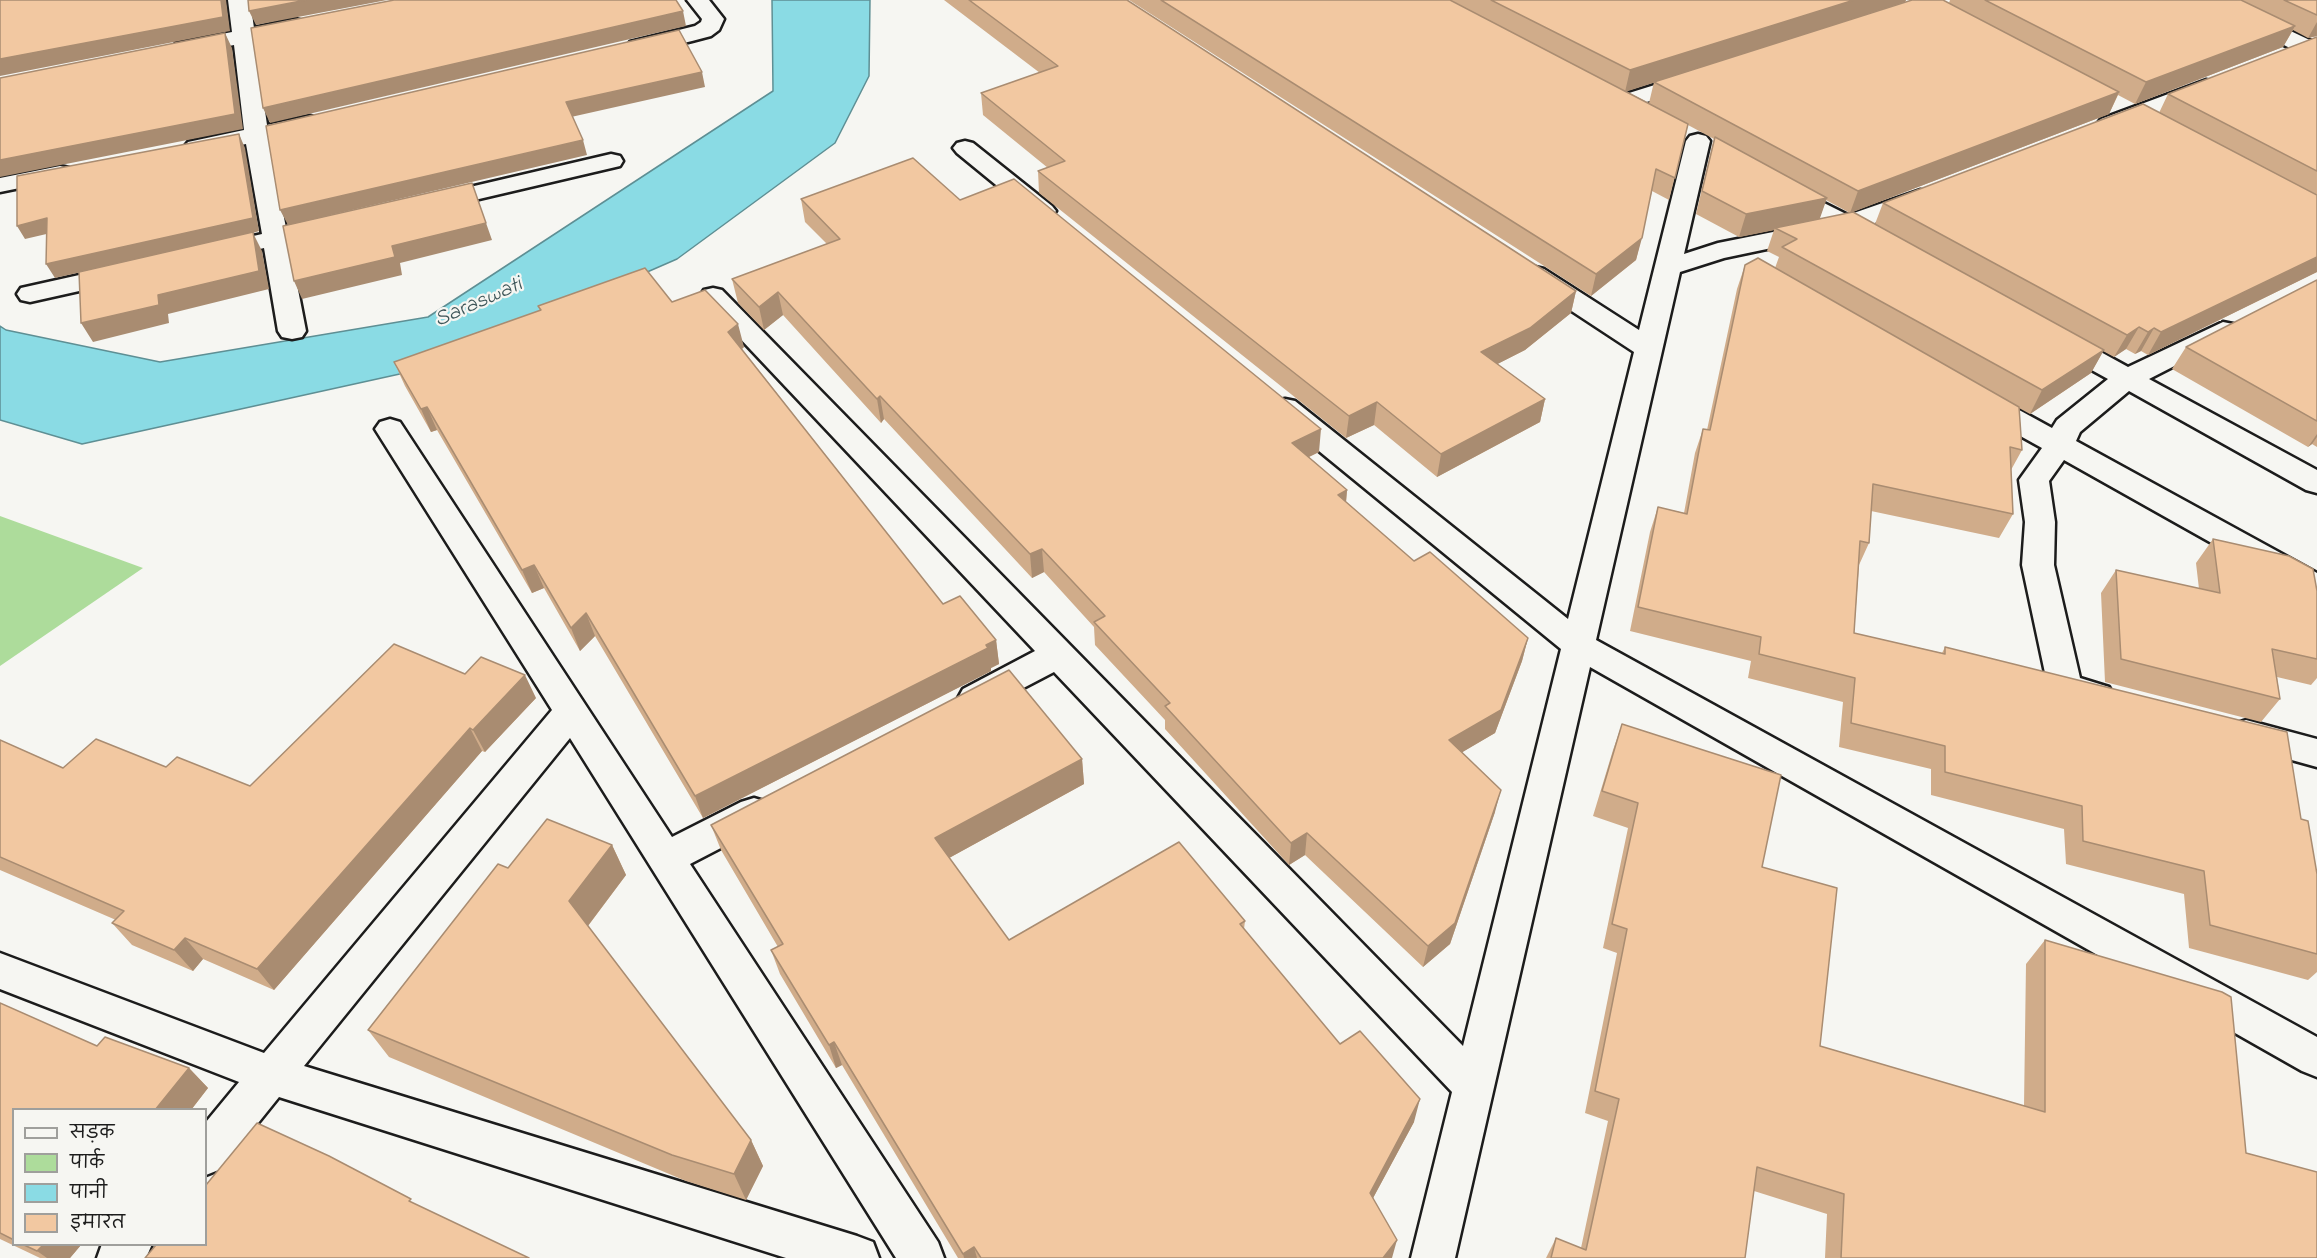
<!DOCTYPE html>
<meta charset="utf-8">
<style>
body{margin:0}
#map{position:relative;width:2317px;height:1258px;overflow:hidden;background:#f6f6f2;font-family:"Indie Flower","Playpen Sans Deva",sans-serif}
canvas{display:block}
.legend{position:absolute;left:12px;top:1108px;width:195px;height:138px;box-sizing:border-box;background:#f6f6f2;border:2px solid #9f9f9c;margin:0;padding:8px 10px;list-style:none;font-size:18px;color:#1c1c1c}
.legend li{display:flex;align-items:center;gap:12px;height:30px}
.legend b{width:30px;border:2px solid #9f9f9c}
</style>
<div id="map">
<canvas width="2317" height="1258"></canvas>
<ul class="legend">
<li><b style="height:8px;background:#f6f6f2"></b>सड़क</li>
<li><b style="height:16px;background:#addc9b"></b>पार्क</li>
<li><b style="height:16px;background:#8adbe4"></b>पानी</li>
<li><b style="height:16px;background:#f2c8a1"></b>इमारत</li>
</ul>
</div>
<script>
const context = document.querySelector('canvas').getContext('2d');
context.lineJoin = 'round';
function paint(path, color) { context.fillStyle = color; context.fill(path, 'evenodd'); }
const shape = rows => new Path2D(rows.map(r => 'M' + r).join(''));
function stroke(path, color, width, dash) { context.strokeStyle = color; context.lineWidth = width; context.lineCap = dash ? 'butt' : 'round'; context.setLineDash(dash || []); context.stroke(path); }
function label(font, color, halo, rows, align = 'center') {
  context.font = font + ' "Indie Flower",sans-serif'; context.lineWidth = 4.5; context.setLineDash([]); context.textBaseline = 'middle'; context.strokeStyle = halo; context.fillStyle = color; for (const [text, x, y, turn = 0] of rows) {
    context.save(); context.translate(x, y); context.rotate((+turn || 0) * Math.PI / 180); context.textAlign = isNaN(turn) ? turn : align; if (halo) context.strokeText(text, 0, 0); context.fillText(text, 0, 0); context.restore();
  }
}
paint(shape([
 [0,516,143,568,0,666]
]), '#addc9b');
const water = shape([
 [772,0,870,0,869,76,835,143,677,259,427,368,82,444,0,420,0,326,6,330,160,362,428,317,773,91,772,0]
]);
paint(water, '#8adbe4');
stroke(water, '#5e8f94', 1.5);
const minor = shape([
 [228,0,250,0,254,28,295,19,303,21,306,26,303,31,255,40,267,125,310,116,318,118,322,123,318,128,269,139,286,228,329,218,338,221,342,226,338,231,289,243,306,331,302,337,292,339,282,337,278,331,264,248,215,260,206,257,202,252,206,247,262,234,246,144,196,154,188,152,184,147,188,142,244,130,234,45,184,55,176,53,173,48,176,43,232,32,228,0],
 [687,0,709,0,724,19,719,30,711,36,692,41,638,54,630,52,627,47,630,42,695,26,701,22,702,19,687,0],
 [2197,0,2225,0,2316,43,2317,51,2308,55,2300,53,2201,4,2197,0],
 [1693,73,1701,75,1704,80,1701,85,1621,110,1613,108,1609,103,1613,98,1693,73],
 [2206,80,2214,82,2217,87,2214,92,2117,129,2109,131,2101,129,2097,124,2101,119,2206,80],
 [1698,134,1706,136,1710,141,1684,254,1718,243,1823,222,1773,194,1770,189,1773,184,1782,182,1848,215,1920,190,1929,192,1932,197,1929,202,1867,226,1880,233,1884,238,1880,243,1871,246,1862,243,1843,233,1724,258,1680,272,1596,640,2317,1037,2317,1077,2302,1071,1590,667,1455,1258,1411,1258,1452,1092,1054,672,987,707,975,711,963,707,958,698,963,689,1035,651,700,296,704,290,713,288,722,290,1463,1046,1561,649,1275,415,1271,408,1275,401,1285,399,1295,401,1568,619,1634,352,1526,281,1522,275,1526,269,1535,267,1544,269,1639,330,1686,141,1690,136,1698,134],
 [965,141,973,143,1052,206,1056,211,1052,216,1043,219,1034,216,957,153,953,148,957,143,965,141],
 [611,154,620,156,623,161,620,166,432,210,423,208,420,203,423,198,611,154],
 [60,166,69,168,72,173,69,178,0,192,0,178,60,166],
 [124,265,133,267,137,273,133,279,30,302,21,300,17,294,21,288,124,265],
 [2223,322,2233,324,2237,330,2233,336,2149,379,2317,470,2317,493,2306,490,2129,391,2080,432,2076,441,2317,573,2317,600,2306,596,2064,460,2049,481,2055,522,2054,565,2080,678,2109,687,2114,696,2109,705,2097,709,2053,696,2048,687,2022,565,2025,522,2019,480,2042,448,1970,408,1966,401,1970,394,1980,392,1990,394,2052,428,2057,420,2108,379,2048,346,2044,340,2048,334,2058,331,2068,334,2128,367,2223,322],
 [390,419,400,422,672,837,741,802,754,798,767,802,772,813,767,824,690,864,938,1242,944,1258,896,1258,570,738,304,1066,857,1236,873,1242,879,1258,786,1258,279,1097,221,1169,206,1175,206,1122,239,1082,0,989,0,953,264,1053,552,710,375,429,380,422,390,419],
 [2246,720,2317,739,2317,767,2234,744,2229,734,2234,724,2246,720],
 [102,1244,152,1244,146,1258,97,1258,102,1244]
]);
stroke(minor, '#1c1c1c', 5);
paint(minor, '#f6f6f2');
paint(shape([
 [944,0,1127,0,1576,291,1571,313,1525,350,1497,364,1545,399,1540,422,1437,477,1374,425,1346,438,1039,193,1038,171,1048,168,983,115,981,93,1040,73],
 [1129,0,1906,0,1905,2,1626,91,1649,103,1654,82,1949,3,1950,0,2317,0,2317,36,2308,38,2293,30,2283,47,2135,104,2118,95,2109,114,1850,213,1826,200,1819,219,1875,224,1883,203,2159,113,2168,94,2317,37,2317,272,2148,355,2141,351,2135,354,2126,349,2114,357,2103,351,2091,373,2030,414,2019,408,2022,450,2011,470,2013,514,1999,538,1871,511,1869,543,1859,565,1854,633,1942,653,1945,647,2301,819,2317,874,2317,972,2308,980,2189,948,2184,894,2066,864,2064,829,1931,795,1931,769,1839,747,1843,702,1748,678,1751,661,1630,631,1650,532,1658,507,1684,513,1695,453,1703,429,1707,430,1737,289,1745,265,1775,268,1779,257,1767,251,1774,230,1739,237,1696,214,1709,159,1714,139,1688,125,1669,200,1652,191,1636,260,1591,296],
 [801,199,960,200,1319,452,1309,457,1347,490,1346,502,1414,561,1528,638,1522,661,1495,733,1462,752,1495,812,1450,944,1423,967,1305,855,1289,865,1165,729,1165,720,1095,645,1094,627,1044,572,1032,578,884,419,881,423,783,315,764,330,738,303,732,279,827,244,805,222],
 [2317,280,2317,447,2312,444,2308,447,2172,369,2186,347],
 [672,302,744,347,742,349,943,604,996,640,999,664,991,668,991,671,703,818,595,636,580,651,544,588,532,593,437,430,431,432,405,386,394,362,540,311,538,306],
 [2213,539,2317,591,2317,678,2311,685,2277,677,2280,699,2261,722,2105,682,2101,593,2116,570,2199,589,2196,563],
 [465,674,536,698,485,752,482,751,274,990,203,959,193,971,132,945,112,923,116,920,0,870,0,740,63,768,166,767,250,786],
 [1622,724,1762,867,1820,1046,2024,1106,2026,964,2045,940,2246,1153,2317,1258,1825,1258,1827,1214,1754,1191,1745,1258,1546,1258,1556,1238,1581,1248,1608,1121,1585,1113,1617,953,1603,948,1628,828,1593,816,1613,750],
 [1082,759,1084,784,949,858,1009,940,1245,921,1244,929,1340,1044,1414,1122,1373,1198,1392,1258,958,1258,842,1065,836,1068,780,974,771,950,778,947,721,850,711,825],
 [612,845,626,875,588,926,751,1140,763,1166,746,1200,686,1181,389,1057,368,1030,508,868],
 [0,1003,97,1046,189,1068,208,1088,191,1110,14,1110,14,1245,81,1245,70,1258,40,1258,0,1239]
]), '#d0ac8a');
paint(shape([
 [221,0,226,0,230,31,0,76,0,59],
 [306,0,387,0,256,25,249,11],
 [1854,0,1906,0,1905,2,1625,92,1630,70],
 [683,11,686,26,270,123,263,108],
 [2317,22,2317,36,2308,38],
 [2295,26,2283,47,2135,104,2146,82],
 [225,33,232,48,243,129,0,177,0,160],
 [702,72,705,87,571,117,566,102],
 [2119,92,2109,114,1850,213,1858,191],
 [239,134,245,148,259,231,253,233,262,251,269,289,168,314,169,323,93,342,81,323,158,295,253,233,55,278,46,264],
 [583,140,587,155,288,225,280,210],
 [472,183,492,240,400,263,402,275,302,299,294,281,392,246],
 [1827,198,1819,221,1775,228,1774,230,1739,237,1746,214],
 [47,218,55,232,25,239,17,226],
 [1642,238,1636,260,1591,296,1596,274],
 [2317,257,2317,272,2148,355,2161,332],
 [1576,291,1571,313,1525,350,1476,375,1481,352],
 [778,292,783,315,764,330,759,307],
 [738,324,744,347,734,356,728,332],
 [2139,327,2126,349,2114,357,2127,335],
 [2154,328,2141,351,2135,354,2148,332],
 [2104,350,2091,373,2030,414,2042,390],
 [880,396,884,419,881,423,877,399],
 [1545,399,1540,422,1437,477,1441,454],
 [1377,402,1374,425,1346,438,1349,416],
 [427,407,437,430,431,432,421,409],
 [1321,429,1319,452,1290,466,1292,443],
 [2317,434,2317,437,2312,444,2308,447],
 [1347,490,1345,514,1338,495],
 [1042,549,1044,572,1032,578,1030,554],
 [534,565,544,588,532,593,522,570],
 [586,613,595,636,580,651,571,628],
 [1528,638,1522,661,1495,733,1444,763,1449,740],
 [996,640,999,664,991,668,991,671,703,818,695,796],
 [525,675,536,698,485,752,473,730],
 [470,728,482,751,274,990,257,969],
 [1082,759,1084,784,940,863,935,838],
 [1501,790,1495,812,1450,944,1423,967,1428,946],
 [1307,833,1305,855,1289,865,1291,843],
 [612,845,626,875,584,931,569,901],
 [185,938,203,959,193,971,174,950],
 [834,1042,842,1065,836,1068,829,1045],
 [189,1068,208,1088,191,1110,155,1110],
 [1420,1099,1414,1122,1365,1213,1370,1193],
 [751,1140,763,1166,746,1200,734,1174],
 [1397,1240,1392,1258,1383,1258],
 [43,1245,81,1245,70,1258,47,1258,37,1251],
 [974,1247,977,1258,964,1258,963,1254]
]), '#a98c71');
const building = shape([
 [0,0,221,0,223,17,0,59,0,0],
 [248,0,306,0,249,11,248,0],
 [394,0,676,0,683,11,263,108,251,28,394,0],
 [969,0,1127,0,1576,291,1530,328,1481,352,1545,399,1441,454,1377,402,1349,416,1038,171,1065,161,981,93,1058,66,969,0],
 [1161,0,1450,0,1688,124,1675,178,1656,169,1642,238,1596,274,1161,0],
 [1491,0,1854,0,1630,70,1491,0],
 [1912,0,1943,0,2119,92,1858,191,1654,82,1912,0],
 [1985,0,2241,0,2295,26,2146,82,1985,0],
 [2284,0,2317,0,2317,15,2284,0],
 [679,30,702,72,566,102,583,140,280,210,266,126,679,30],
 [225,33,235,114,0,160,0,78,225,33],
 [2317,37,2317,171,2168,94,2317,37],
 [2143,104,2317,195,2317,257,2161,332,2154,328,2148,332,2139,327,2127,335,1883,203,2143,104],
 [239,134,253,218,46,264,47,218,17,226,17,176,239,134],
 [1715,137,1827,198,1746,214,1702,191,1715,137],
 [913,158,960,200,1014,179,1321,429,1292,443,1347,490,1338,495,1414,561,1430,552,1528,638,1501,710,1449,740,1501,790,1455,923,1428,946,1307,833,1291,843,1165,706,1170,703,1094,622,1105,616,1042,549,1030,554,880,396,877,399,778,292,759,307,732,279,840,239,801,199,913,158],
 [472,183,486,223,392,246,395,257,294,281,283,226,472,183],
 [1853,212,2104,350,2042,390,1782,247,1797,239,1775,228,1853,212],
 [253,232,259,271,158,295,159,305,81,323,79,272,253,232],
 [1758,258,2019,407,2022,450,2010,447,2013,514,1873,484,1869,543,1860,541,1854,633,1945,654,1945,647,2287,732,2301,819,2308,821,2317,874,2317,954,2210,925,2204,871,2083,841,2082,806,1945,772,1945,746,1851,723,1855,678,1759,654,1761,637,1638,607,1658,507,1687,514,1703,429,1710,430,1745,265,1758,258],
 [645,268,672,302,705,290,738,324,728,332,943,604,960,596,996,640,986,645,988,648,695,796,586,613,571,628,534,565,522,570,427,407,421,409,394,362,541,310,538,306,645,268],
 [2317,280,2317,421,2186,347,2317,280],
 [2213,539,2289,556,2313,569,2317,591,2317,659,2272,649,2280,699,2121,659,2116,570,2220,593,2213,539],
 [394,644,465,674,481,657,525,675,473,730,470,728,257,969,185,938,174,950,112,923,124,911,0,857,0,740,63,768,96,739,166,767,177,757,250,786,394,644],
 [1009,670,1082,759,935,838,1009,940,1179,842,1245,921,1240,924,1340,1044,1360,1031,1420,1099,1370,1193,1397,1240,1383,1258,981,1258,974,1247,963,1254,834,1042,829,1045,771,950,783,944,711,825,1009,670],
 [1622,724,1781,775,1762,867,1837,888,1820,1046,2045,1112,2045,940,2222,992,2231,997,2246,1153,2317,1172,2317,1258,1841,1258,1844,1194,1757,1167,1745,1258,1551,1258,1556,1238,1586,1250,1619,1099,1595,1091,1627,929,1612,924,1638,803,1602,791,1622,724],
 [547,819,612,845,569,901,751,1140,734,1174,672,1155,368,1030,498,864,508,868,547,819],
 [0,1003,97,1046,105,1037,189,1068,155,1110,14,1110,14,1240,0,1233,0,1003],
 [257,1123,329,1156,411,1199,409,1201,529,1258,145,1258,156,1245,206,1245,206,1185,257,1123],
 [24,1245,43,1245,37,1251,24,1245]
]);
paint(building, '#f2c8a1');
stroke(building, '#a98c71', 1.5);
label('italic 22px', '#3d5558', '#f6f6f2', [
 ["Saraswati",479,304,-24]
]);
</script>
